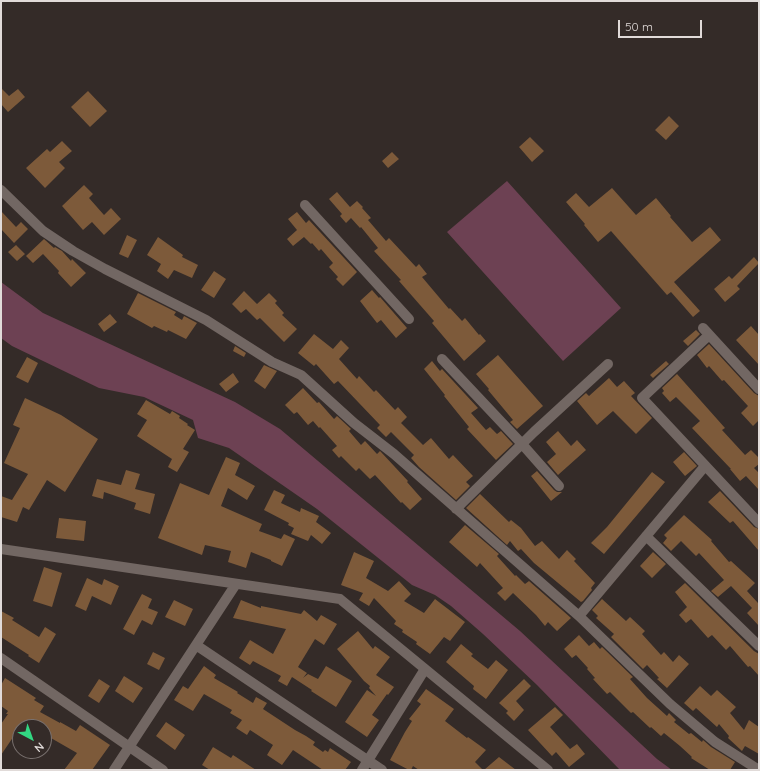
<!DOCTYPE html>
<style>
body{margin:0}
#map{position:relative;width:760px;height:771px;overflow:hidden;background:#342b28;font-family:Quicksand,sans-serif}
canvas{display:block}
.frame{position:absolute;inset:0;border:2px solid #e1dbd9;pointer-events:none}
.north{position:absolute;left:12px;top:719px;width:40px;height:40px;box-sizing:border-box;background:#342b28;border:1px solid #79716f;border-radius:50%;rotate:139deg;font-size:11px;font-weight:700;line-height:16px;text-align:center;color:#e1dbd9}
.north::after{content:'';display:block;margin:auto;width:14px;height:18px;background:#32d882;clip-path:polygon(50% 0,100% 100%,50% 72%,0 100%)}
.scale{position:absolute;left:618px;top:20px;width:84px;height:18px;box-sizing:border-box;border:2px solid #e1dbd9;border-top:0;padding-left:5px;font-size:12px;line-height:14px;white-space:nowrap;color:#e1dbd9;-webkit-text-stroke:3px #342b28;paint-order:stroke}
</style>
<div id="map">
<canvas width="760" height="771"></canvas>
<div class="frame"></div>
<div class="north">N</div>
<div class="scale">50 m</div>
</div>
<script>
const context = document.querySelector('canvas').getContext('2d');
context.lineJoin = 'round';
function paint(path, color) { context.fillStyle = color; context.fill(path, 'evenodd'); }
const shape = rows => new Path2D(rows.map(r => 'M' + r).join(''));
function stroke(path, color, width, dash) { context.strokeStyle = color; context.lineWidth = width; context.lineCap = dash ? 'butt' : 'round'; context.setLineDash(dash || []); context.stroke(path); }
paint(shape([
 [507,181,621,308,563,361,447,232],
 [1,282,43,313,235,402,280,429,520,631,657,759,672,770,620,770,537,685,483,634,451,606,435,595,412,585,317,509,229,448,198,438,193,420,144,397,99,388,12,346,1,338]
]), '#6d4153');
paint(shape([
 [1,88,9,96,18,89,25,97,8,112,1,104],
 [88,91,107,111,90,127,71,107],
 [669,116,679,126,666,140,655,130],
 [530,137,544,151,532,162,519,147],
 [62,141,72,151,59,162,65,168,45,188,26,168,47,149,50,152],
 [392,152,399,159,388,168,382,161],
 [84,185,93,194,89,198,104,215,111,208,121,219,104,235,92,222,83,230,62,206],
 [612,188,636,215,656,198,671,216,670,217,692,242,710,227,721,240,674,282,700,311,693,317,671,292,667,295,611,231,598,242,584,225,585,224,566,202,576,193,589,207],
 [337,192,350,207,357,201,363,207,362,208,371,218,368,220,386,241,389,238,416,267,419,264,427,274,422,277,449,309,450,308,462,321,465,318,479,335,480,334,486,341,464,361,432,323,434,321,399,281,401,280,374,251,378,248,361,227,360,228,351,218,346,223,340,216,342,214,329,199],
 [1,211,16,227,21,222,28,229,14,243,1,229],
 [297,212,306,223,309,220,357,272,343,286,336,279,338,277,329,267,333,263,321,249,319,251,312,243,311,244,304,237,293,246,287,239,297,230,288,219],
 [127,235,137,240,128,258,119,254],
 [158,237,183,255,182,257,198,265,192,278,174,270,168,279,157,271,161,264,147,255],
 [44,239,54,248,55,247,62,251,71,261,72,259,86,273,71,287,58,273,59,271,43,254,33,263,26,256],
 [16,245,25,254,17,261,8,252],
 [754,257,759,263,737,286,740,289,725,302,714,289,729,276,732,279],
 [214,271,226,279,214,298,201,290],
 [372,290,379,298,380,297,407,328,396,338,381,320,377,323,360,301],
 [244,291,257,304,269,293,277,301,275,303,284,313,282,315,297,329,284,342,260,318,257,320,246,309,241,313,232,304],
 [138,293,176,312,174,315,182,320,184,316,197,323,186,339,168,330,167,332,154,326,152,328,127,314],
 [110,314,117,322,104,332,98,324],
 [751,326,759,335,759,365,736,340],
 [696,330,700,334,688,346,683,341],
 [314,334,333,349,341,340,349,348,339,359,357,379,359,376,374,392,376,390,395,410,398,407,407,417,401,423,423,445,431,438,449,459,453,455,473,476,466,482,470,486,456,500,419,467,411,458,414,455,391,432,386,437,377,428,380,425,338,381,334,384,316,364,314,366,298,353],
 [709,344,754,393,759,396,759,420,753,426,741,413,748,406,724,380,722,381,709,366,707,368,697,355],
 [235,346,246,353,244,357,233,351],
 [498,355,543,406,517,429,510,422,513,420,488,390,489,389,476,374],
 [27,357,38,363,28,383,16,377],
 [432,361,440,371,442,369,478,408,471,413,486,430,490,427,497,434,501,431,513,444,496,460,467,429,469,427,444,396,445,395,424,369],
 [666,361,669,364,653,378,650,375],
 [264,365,277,371,265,389,254,381],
 [233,373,239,382,226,392,219,384],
 [677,374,725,428,722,430,745,455,751,450,759,458,759,464,754,468,759,473,759,490,746,476,740,481,730,469,731,469,692,428,700,421,676,397,670,402,662,393,664,391,662,388],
 [609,378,617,387,624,381,635,393,631,396,652,418,636,434,613,411,597,425,577,401,586,393,589,396],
 [303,388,317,403,319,402,334,419,337,416,351,429,349,431,361,445,365,441,377,454,380,451,381,452,408,481,407,482,422,499,410,510,402,502,401,503,375,475,370,479,359,468,356,471,341,456,339,458,332,450,337,446,320,427,319,428,313,421,308,425,297,412,294,414,285,405],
 [25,398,61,415,98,439,65,492,47,480,29,510,23,507,17,522,1,517,1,496,12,500,28,474,4,463,20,428,13,425],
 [146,400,170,414,172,411,180,416,179,418,188,424,187,425,195,430,183,449,189,452,177,472,168,467,172,459,137,436,147,420,137,414],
 [558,431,571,446,577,440,586,450,558,475,547,462,556,454,546,442],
 [684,452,697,466,685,476,673,462],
 [226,457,240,463,235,475,255,486,247,500,228,488,221,506,262,524,259,531,281,539,284,534,295,539,282,566,271,561,271,560,251,552,246,568,228,562,231,551,205,545,202,555,158,538,180,483,209,495],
 [126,470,140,474,135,489,155,494,150,514,134,509,136,503,104,492,103,499,92,496,97,479,121,485],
 [537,471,554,490,557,492,562,492,551,501,531,476],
 [652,472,665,482,604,554,591,543,607,527],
 [274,490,285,495,281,503,300,512,301,508,319,516,316,522,331,533,322,544,311,535,308,541,291,534,294,528,288,525,289,523,264,510],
 [720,491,754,527,759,529,759,551,733,521,730,523,708,502],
 [480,494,509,522,511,520,521,528,535,546,542,541,559,559,567,550,576,559,574,561,595,583,591,588,592,590,583,601,581,602,534,563,521,549,518,551,510,541,507,545,466,508],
 [684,515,712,540,711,541,729,562,731,561,755,583,747,591,758,603,759,602,759,626,747,613,752,608,731,586,718,597,711,591,724,580,699,553,696,556,681,541,671,551,663,543,667,538,664,535],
 [59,518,86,521,84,541,56,538],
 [465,525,499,554,497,556,515,576,516,575,525,584,529,581,571,618,557,631,548,622,545,626,536,615,513,593,505,601,497,593,503,588,480,563,477,567,449,542],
 [354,552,374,561,366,578,388,591,399,581,411,594,404,601,424,613,435,599,465,622,450,641,444,637,430,654,416,644,417,642,402,632,403,630,394,624,396,621,374,598,369,606,359,600,363,593,341,585],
 [653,552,666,564,652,578,640,566],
 [44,567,62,573,52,607,33,601],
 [87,578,102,585,104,579,119,586,111,605,92,596,86,611,75,606],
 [685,583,754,651,759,654,759,676,750,666,748,667,730,646,726,650,712,635,708,638,691,619,686,623,679,615,687,607,675,592],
 [142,594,152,599,148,608,158,612,152,625,142,620,134,635,123,629],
 [602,599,626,621,630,617,645,631,642,634,661,655,664,652,673,662,679,655,689,664,667,688,657,679,659,678,647,665,643,669,611,637,614,634,596,618,598,616,592,610],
 [174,600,193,609,185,626,165,617],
 [241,600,261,608,261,606,301,614,304,610,317,621,321,615,337,624,324,645,315,639,298,667,307,673,303,678,308,674,318,679,326,666,352,681,336,707,311,691,312,690,292,677,287,686,278,681,281,676,253,661,250,665,239,658,250,640,273,654,286,629,233,618],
 [1,611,14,618,12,620,39,637,45,627,56,634,39,663,28,656,29,655,1,637],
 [358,631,373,649,375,646,390,657,376,675,394,687,388,695,387,694,372,715,379,720,367,737,345,722,367,690,376,696,369,688,370,686,364,681,337,649],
 [579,635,589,646,594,642,600,649,602,647,633,677,630,679,647,698,667,716,669,713,676,720,674,722,689,734,691,733,702,742,703,740,711,747,735,762,730,770,710,770,691,758,692,757,680,746,664,733,661,736,651,727,650,728,633,712,631,713,610,692,607,694,593,679,595,678,587,669,588,668,576,655,572,658,564,649],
 [461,644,473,654,471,656,488,669,496,660,508,670,486,699,473,689,474,686,446,662],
 [153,652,165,658,159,670,147,664],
 [204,666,216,675,214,678,238,692,237,693,253,703,256,697,267,703,263,709,295,730,306,736,315,742,313,745,323,752,325,750,328,752,330,748,351,762,345,770,323,770,293,750,282,765,267,755,273,745,250,730,247,735,236,728,242,720,230,713,232,710,204,694,193,711,174,700,183,686,188,689],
 [124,676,143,688,133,703,115,691],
 [5,678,36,698,34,700,44,706,40,712,60,723,60,722,76,731,80,725,110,745,92,770,64,770,77,753,44,734,44,727,20,727,1,755,1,724,8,714,6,714,8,711,1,706,1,685],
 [99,679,110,686,99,703,88,696],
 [524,679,531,686,516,701,524,710,514,721,506,713,508,711,499,703],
 [700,686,711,696,717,690,736,707,730,713,744,730,749,720,759,727,759,754,745,746,742,751,728,738,729,736,719,724,717,727,696,708,693,711,684,703],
 [426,689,454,709,445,721,467,738,468,737,486,750,475,762,483,770,419,770,413,766,411,770,409,770,390,760,405,732,412,721,409,719,421,704,417,701],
 [555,707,563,715,550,727,570,749,577,744,585,754,569,767,556,752,552,756,528,730],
 [166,722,185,735,175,750,156,736],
 [213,747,231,758,233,755,256,770,210,770,202,765],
 [499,757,516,770,484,770]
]), '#7d5a3a');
stroke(shape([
 [1,190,43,231,73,251,105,269,206,320,272,362,301,375,354,423,394,454,579,616,670,704,715,742,759,770],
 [305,205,409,319],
 [703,328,759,389],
 [709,335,642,398,759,523],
 [442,359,522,444,559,486],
 [456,509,534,432,608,364],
 [646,536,759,646],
 [1,549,340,599,548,770],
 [579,616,705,466],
 [196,645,382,770],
 [1,658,163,770],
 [114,770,236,584],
 [362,770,425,669]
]), '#726763', 10);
</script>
